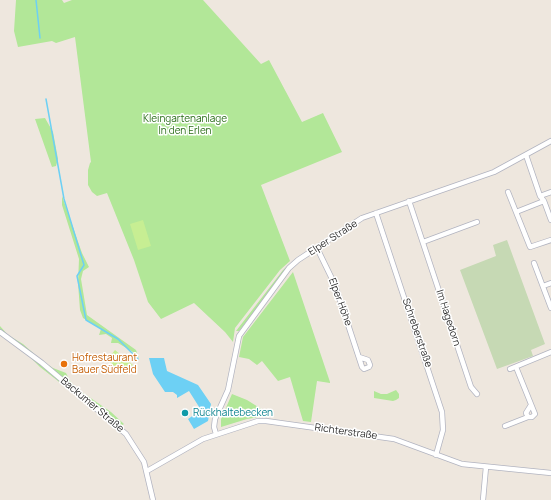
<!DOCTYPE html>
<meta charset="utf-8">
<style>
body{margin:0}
canvas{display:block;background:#eee7de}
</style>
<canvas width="551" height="500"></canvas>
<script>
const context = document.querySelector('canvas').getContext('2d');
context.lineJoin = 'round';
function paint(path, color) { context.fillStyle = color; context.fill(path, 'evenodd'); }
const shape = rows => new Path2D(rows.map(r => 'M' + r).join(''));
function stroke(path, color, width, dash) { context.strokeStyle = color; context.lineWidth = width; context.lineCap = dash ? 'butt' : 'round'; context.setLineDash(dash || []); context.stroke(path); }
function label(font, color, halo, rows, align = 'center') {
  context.font = font + ' Manrope,sans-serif'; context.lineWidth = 3; context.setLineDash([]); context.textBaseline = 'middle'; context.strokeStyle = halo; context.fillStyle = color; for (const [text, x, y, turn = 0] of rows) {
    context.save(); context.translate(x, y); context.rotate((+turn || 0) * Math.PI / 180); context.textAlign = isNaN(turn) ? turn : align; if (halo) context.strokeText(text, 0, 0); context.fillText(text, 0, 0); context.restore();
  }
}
paint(shape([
 [16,0,62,0,64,3,72,0,203,0,261,64,269,60,302,122,323,113,342,152,261,185,290,261,280,270,235,328,233,342,225,332,194,303,161,319,148,302,134,260,107,193,97,196,92,192,88,185,88,170,90,163,91,162,75,37,56,43,52,41,18,47,14,31],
 [45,118,53,132,58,159,56,166,52,167,35,119],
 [62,196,82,253,89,267,83,271,81,279,87,315,136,350,139,358,133,352,118,343,111,343,112,338,106,334,99,335,101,329,83,318,80,310,78,283,79,259,62,205],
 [320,243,292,263,239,331,236,331,283,270,296,259],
 [293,272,330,382,330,383,317,381,311,422,303,421,290,377,278,381,262,361,257,365,249,359,239,357,243,337],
 [0,326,8,335,23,344,42,361,53,368,66,373,70,381,76,388,111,412,124,424,117,429,99,413,40,367,28,355,0,334],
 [396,390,399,394,399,398,396,400,393,401,374,398,374,391,381,394,387,394],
 [232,394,247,400,271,415,247,419,221,427,221,419]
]), '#b2e798');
paint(shape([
 [507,240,545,344,531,350,533,356,497,369,460,270,496,256,493,245]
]), '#c6d9b4');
paint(shape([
 [143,220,151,246,138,250,130,224],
 [115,350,133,365,125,375,107,360]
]), '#c7ee93');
paint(shape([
 [149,358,164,358,167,371,198,385,211,404,208,421,194,429,188,419,201,410,189,391,177,398,177,395,173,392,165,392,153,374]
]), '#6dd0f4');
stroke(shape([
 [36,0,40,38],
 [46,99,64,199,84,265,77,276,86,320,118,339,138,359]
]), '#6dd0f4', 1.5);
const minor = shape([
 [526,155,540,196,544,201,551,220],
 [508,192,516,212],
 [540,196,551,192],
 [409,201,471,387,477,394],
 [544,201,516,212,530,247,551,240],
 [376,213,442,412,443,430,436,455],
 [423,242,477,222],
 [317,248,335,285,362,367,364,369,369,367,370,365,368,360,359,357],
 [534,263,551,308],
 [543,286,551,283],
 [0,332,42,363,126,434,144,462,153,500],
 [510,369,551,352],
 [528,417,526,413,531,405],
 [505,426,528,417,532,417,535,414,516,367],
 [216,434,214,427,215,419,228,390,239,336,289,268,298,260,362,218,494,172,551,141],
 [147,471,203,439,258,421,266,421,394,439,462,464,551,473],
 [483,500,486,467]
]);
stroke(minor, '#b2b4c0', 6);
stroke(minor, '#fff', 4.5);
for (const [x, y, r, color] of [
 [64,364,4,"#e8710a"],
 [185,413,4,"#0f9aa8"]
]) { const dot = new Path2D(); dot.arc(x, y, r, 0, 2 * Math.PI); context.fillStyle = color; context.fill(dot); stroke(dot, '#fff', 1.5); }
label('10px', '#296d17', '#fff', [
 ["Kleingartenanlage",185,119],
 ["In den Erlen",185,131]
]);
label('10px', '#2c2c2c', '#fff', [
 ["Elper Straße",333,238,-33],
 ["Elper Höhe",340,302,70],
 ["Im Hagedorn",448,318,72],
 ["Schreberstraße",417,333,71],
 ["Backumer Straße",92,405,40],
 ["Richterstraße",346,432,8]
]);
label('10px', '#c56008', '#fff', [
 ["Hofrestaurant",72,358],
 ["Bauer Südfeld",72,370]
], 'left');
label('10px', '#0d838f', '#fff', [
 ["Rückhaltebecken",193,413]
], 'left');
</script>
